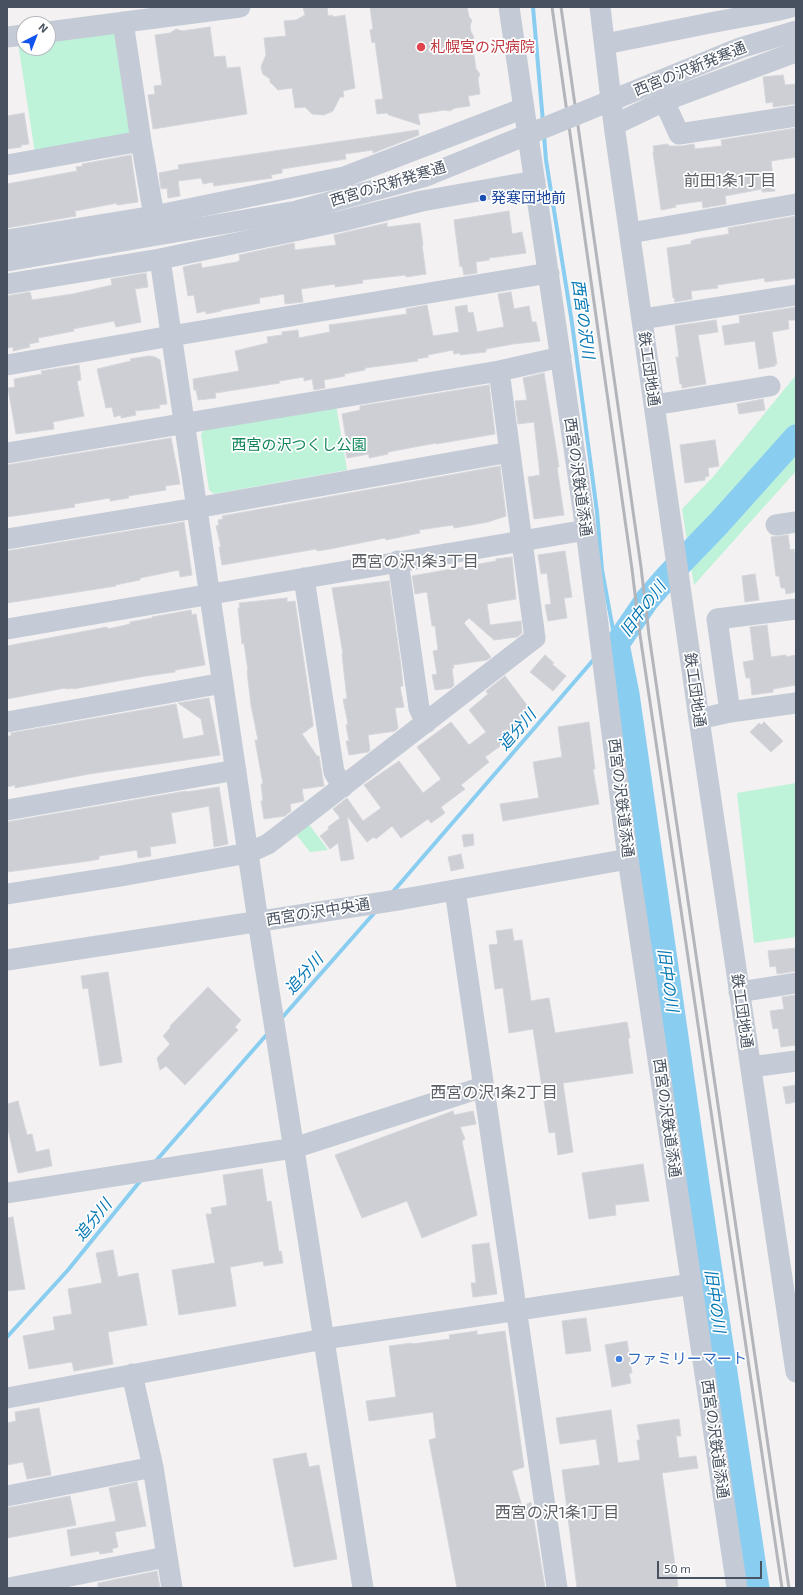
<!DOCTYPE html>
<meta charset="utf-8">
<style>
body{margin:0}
#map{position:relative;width:803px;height:1595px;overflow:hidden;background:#f3f1f1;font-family:"Exo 2",sans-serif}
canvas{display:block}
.frame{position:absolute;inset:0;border:8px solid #47515f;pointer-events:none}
.north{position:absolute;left:16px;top:16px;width:40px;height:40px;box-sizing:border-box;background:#fff;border:1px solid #b5b9bf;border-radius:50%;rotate:42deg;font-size:11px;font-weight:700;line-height:16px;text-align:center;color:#47515f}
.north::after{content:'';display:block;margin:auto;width:14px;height:18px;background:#1053ee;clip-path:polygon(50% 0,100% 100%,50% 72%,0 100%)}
.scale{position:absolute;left:657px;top:1561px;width:105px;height:18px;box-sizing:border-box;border:2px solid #47515f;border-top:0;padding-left:5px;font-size:12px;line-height:14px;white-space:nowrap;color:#47515f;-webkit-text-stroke:3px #fff;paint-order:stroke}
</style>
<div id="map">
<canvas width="803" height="1595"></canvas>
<div class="frame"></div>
<div class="north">N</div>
<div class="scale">50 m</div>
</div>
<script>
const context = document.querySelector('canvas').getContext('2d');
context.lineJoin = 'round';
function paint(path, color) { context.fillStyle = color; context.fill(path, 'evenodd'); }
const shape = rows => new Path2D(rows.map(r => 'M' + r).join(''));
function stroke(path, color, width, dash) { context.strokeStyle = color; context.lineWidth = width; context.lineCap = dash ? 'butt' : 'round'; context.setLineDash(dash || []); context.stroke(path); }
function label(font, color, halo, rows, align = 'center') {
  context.font = font + ' "Exo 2","Noto Sans JP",sans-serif'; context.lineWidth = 3.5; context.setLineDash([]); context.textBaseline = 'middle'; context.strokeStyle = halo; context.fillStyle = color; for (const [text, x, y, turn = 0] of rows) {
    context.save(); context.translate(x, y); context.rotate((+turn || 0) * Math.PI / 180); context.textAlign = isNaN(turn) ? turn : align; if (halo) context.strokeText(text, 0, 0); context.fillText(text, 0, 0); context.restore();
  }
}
paint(shape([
 [113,31,119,35,131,136,35,153,18,43,24,42,24,48,48,48,48,39],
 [796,375,796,471,694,585,682,509,713,477],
 [336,405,347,470,214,494,209,490,201,434,204,430],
 [796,783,796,937,754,943,737,793],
 [308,823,328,850,310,852,295,833]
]), '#bef2d9');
stroke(shape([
 [533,7,543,122],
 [544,135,546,160,572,323,597,512,602,570,614,635,617,644],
 [608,642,614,635],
 [391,894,595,658],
 [280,1020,376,911],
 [155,1162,269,1032],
 [7,1337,68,1270,141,1180]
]), '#89cdf1', 4);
stroke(shape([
 [757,1588,697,1184,627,694,617,644,647,600,667,577,719,523,796,437]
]), '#89cdf1', 25);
const building = shape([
 [303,7,327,7,328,16,332,15,333,17,345,15,355,88,343,91,344,97,340,97,333,111,324,115,312,114,305,107,295,108,292,88,278,90,270,82,270,79,263,74,261,68,262,64,266,55,264,38,286,36,284,21,296,20,305,15,303,7],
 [370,7,467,7,469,17,472,20,470,26,471,32,474,37,472,42,476,69,480,74,478,79,480,94,468,96,470,106,455,108,450,111,445,110,418,114,420,125,389,115,387,113,377,114,375,100,383,99,375,42,372,43,370,30,373,29,370,7],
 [210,27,214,57,225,56,227,68,240,67,247,114,153,129,148,95,155,94,154,86,162,85,155,35,170,33,176,29,182,31,210,27],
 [783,75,785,85,796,84,796,104,773,107,773,102,766,103,763,77,783,75],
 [24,113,29,144,21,145,21,147,7,149,7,116,24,113],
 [796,128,796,157,771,161,775,191,762,192,762,189,725,196,726,204,703,208,702,201,675,205,676,207,661,210,653,152,654,152,653,146,668,144,669,146,681,146,694,144,695,149,722,146,721,140,796,128],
 [418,130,419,135,373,153,373,150,345,154,346,159,282,169,282,173,271,175,272,178,214,186,213,182,203,184,201,178,178,181,180,196,168,198,167,188,161,189,159,173,179,169,178,165,418,130],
 [131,155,138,202,117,205,117,203,75,211,76,216,7,228,7,184,77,171,76,167,83,166,82,164,131,155],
 [509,211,512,234,522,232,526,253,489,258,489,260,476,262,477,273,464,275,462,266,460,267,454,220,509,211],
 [796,216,796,278,765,282,764,278,717,285,718,288,691,291,692,299,675,302,674,297,673,298,667,248,691,244,691,241,697,239,729,234,728,228,796,216],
 [387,223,387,227,420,223,423,245,422,245,426,274,406,277,406,275,362,280,363,283,335,287,335,284,301,289,303,302,285,304,284,294,259,298,260,303,221,310,221,311,206,314,206,311,197,313,194,295,188,296,183,267,201,263,202,268,237,262,240,260,239,255,294,243,295,250,336,245,334,235,387,223],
 [146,273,148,287,135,289,141,322,116,327,114,321,73,329,74,331,38,338,39,342,29,344,30,347,13,351,13,347,7,348,7,296,30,292,32,300,73,294,112,285,111,279,146,273],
 [511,292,514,309,529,306,532,322,536,322,540,341,513,344,486,349,486,352,460,355,460,353,454,354,453,350,428,355,428,357,417,359,418,361,365,368,365,370,344,374,345,376,324,380,325,388,314,390,312,379,304,381,304,377,279,381,280,383,215,393,216,398,198,400,196,390,194,390,193,379,239,371,235,351,268,343,267,337,282,335,282,332,298,330,299,338,330,332,329,325,407,314,406,309,427,305,433,336,459,332,455,307,467,305,468,313,473,312,477,332,503,327,504,327,498,294,511,292],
 [796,307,796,320,788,320,789,329,772,332,777,364,775,364,775,366,759,369,755,341,725,345,722,326,740,323,739,316,796,307],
 [716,320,718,332,698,335,706,384,682,388,682,384,680,384,676,357,679,357,675,326,716,320],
 [149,356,155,357,160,360,167,404,159,405,160,408,135,411,136,415,121,418,121,415,114,417,112,407,106,408,97,369,131,361,130,359,149,356],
 [79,365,81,380,77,381,84,416,53,422,54,429,16,434,8,388,15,387,14,379,42,374,41,371,79,365],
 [544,373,559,467,557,467,564,515,534,519,528,477,540,475,534,422,518,424,515,401,527,400,523,378,544,373],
 [489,385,495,434,436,444,436,443,388,452,388,454,369,458,369,454,347,458,344,440,346,439,342,414,360,410,360,406,489,385],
 [763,399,765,410,739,414,737,404,763,399],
 [171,438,180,484,165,486,166,490,128,496,129,498,110,501,110,498,74,504,75,507,7,517,7,465,171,438],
 [715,440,719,466,708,468,709,476,705,477,705,480,685,483,680,445,715,440],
 [500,466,506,516,488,522,454,528,453,525,419,530,420,533,386,540,385,538,330,549,317,551,316,549,222,565,219,547,221,547,216,526,219,525,218,520,223,519,222,516,500,466],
 [184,522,192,575,180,577,179,570,140,578,140,580,115,585,116,586,7,603,7,551,184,522],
 [788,535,790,550,794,549,796,565,796,592,786,594,785,588,781,588,779,576,776,576,771,537,788,535],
 [565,551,572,597,564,598,567,618,548,621,545,605,551,604,547,573,541,574,538,555,565,551],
 [512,557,516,599,487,604,490,625,521,621,522,633,517,637,494,640,469,618,464,623,491,657,487,660,453,665,454,668,452,668,454,685,451,688,435,690,432,675,437,674,433,651,438,650,435,626,432,626,427,592,415,594,412,576,496,561,496,559,512,557],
 [755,574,759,600,745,602,742,576,755,574],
 [389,581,401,666,403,686,400,687,404,707,395,708,398,728,395,731,368,735,370,750,368,752,349,755,346,741,349,741,346,725,348,724,343,699,347,699,342,654,343,654,332,588,389,581],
 [287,598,287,602,295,601,313,723,313,726,302,734,317,756,319,756,324,786,302,789,304,801,290,804,291,811,285,816,264,819,261,801,263,801,261,784,263,784,255,740,258,740,251,705,247,671,248,671,244,643,242,644,238,608,240,608,239,603,287,598],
 [191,610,192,615,196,614,205,665,175,670,175,672,146,676,73,689,73,688,66,689,65,688,7,699,7,646,107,627,108,629,130,624,130,622,152,618,152,617,191,610],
 [767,625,771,657,786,655,786,657,796,655,796,685,773,689,773,692,752,695,750,678,746,678,743,662,754,660,750,627,767,625],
 [545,655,554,663,552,664,566,676,553,691,530,672,545,655],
 [505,676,533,713,509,732,513,737,485,757,489,762,461,785,465,789,441,807,445,813,431,823,428,819,401,838,392,826,376,839,374,837,367,842,347,816,354,859,341,861,338,843,330,849,320,836,329,829,328,827,340,818,333,809,347,798,363,821,381,808,364,785,399,761,423,793,441,779,417,747,451,722,469,745,486,732,469,710,488,694,486,691,505,676],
 [209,698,220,755,89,774,15,788,15,785,7,787,7,736,11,736,11,733,176,704,183,739,204,735,201,719,178,703,209,698],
 [589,722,595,769,593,769,599,804,503,821,500,804,539,798,533,762,562,757,558,727,589,722],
 [764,722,783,741,771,752,750,732,759,723,761,725,764,722],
 [219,787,228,844,214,847,209,806,171,813,176,843,150,847,151,856,138,858,137,850,99,856,99,859,89,861,7,872,7,822,186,791,186,792,219,787],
 [473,834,474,845,464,847,462,835,473,834],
 [461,854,464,868,451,871,448,857,461,854],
 [512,929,514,941,522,940,531,1001,549,998,555,1033,627,1022,630,1038,628,1038,633,1073,563,1083,573,1152,558,1155,555,1132,549,1133,533,1029,509,1033,503,988,495,989,489,945,498,944,496,931,512,929],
 [796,948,796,971,777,974,776,966,770,967,768,951,796,948],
 [108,972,122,1062,100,1066,88,988,83,989,81,976,108,972],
 [208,987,241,1020,235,1027,238,1030,185,1085,166,1066,160,1070,157,1058,170,1044,163,1036,171,1027,170,1026,208,987],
 [796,995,796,1045,781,1047,778,1028,773,1029,770,1011,784,1009,782,997,796,995],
 [796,1085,796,1102,786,1104,783,1087,796,1085],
 [18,1101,27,1135,32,1134,36,1152,49,1149,52,1166,18,1173,7,1125,7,1104,18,1101],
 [453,1111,454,1115,473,1111,476,1124,460,1127,465,1139,462,1141,477,1215,422,1238,407,1201,362,1218,335,1155,453,1111],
 [643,1164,649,1201,615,1205,616,1215,589,1219,582,1173,643,1164],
 [262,1169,267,1202,271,1201,279,1252,281,1251,283,1263,264,1266,263,1261,230,1267,236,1306,179,1315,172,1270,215,1263,206,1214,212,1214,211,1208,227,1205,223,1175,262,1169],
 [13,1217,25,1289,7,1291,7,1218,13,1217],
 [489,1243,497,1294,473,1297,471,1283,476,1283,472,1245,489,1243],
 [113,1250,118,1277,138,1273,147,1325,108,1332,113,1364,74,1371,72,1362,29,1369,23,1336,55,1330,53,1317,72,1314,68,1289,102,1283,96,1253,113,1250],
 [586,1318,591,1351,566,1354,562,1321,586,1318],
 [477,1331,477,1335,505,1331,524,1467,512,1471,522,1507,531,1502,545,1588,457,1588,429,1440,436,1438,433,1412,369,1421,366,1401,396,1397,389,1346,412,1343,412,1344,450,1339,449,1335,477,1331],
 [627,1341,632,1373,629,1373,631,1383,612,1387,605,1345,627,1341],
 [39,1408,51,1475,27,1479,23,1462,7,1465,7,1423,16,1421,15,1412,39,1408],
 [611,1410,618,1463,640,1460,637,1440,640,1440,637,1425,679,1419,681,1436,676,1436,679,1458,696,1456,698,1468,662,1473,678,1586,672,1587,672,1588,577,1588,562,1470,600,1465,596,1439,560,1444,556,1418,611,1410],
 [306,1453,309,1467,319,1465,337,1559,294,1567,273,1459,306,1453],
 [137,1482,146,1526,115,1532,118,1547,112,1549,113,1552,100,1554,99,1551,71,1556,67,1530,116,1521,109,1488,137,1482],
 [70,1496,76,1525,7,1538,7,1508,70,1496],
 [157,1571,160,1588,98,1588,98,1583,157,1571]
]);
paint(building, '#cdcfd5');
stroke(building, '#d4d6dc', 1);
stroke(shape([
 [509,7,586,530,628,859,737,1588],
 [600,7,614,125,699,719,796,1372],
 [123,22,141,141,154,216],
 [48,32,240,7],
 [7,37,24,35],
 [605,44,715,22,775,11,791,7],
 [664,101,679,134,796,116],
 [614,125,664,101,796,52],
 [7,165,141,141],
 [630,233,796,204],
 [7,240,154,216,344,177,524,108],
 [160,259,258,921,363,1588],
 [7,261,30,257],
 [7,284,160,259,342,221,422,201,535,181],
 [642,319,796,295],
 [7,365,171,336,549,273],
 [654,405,770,386],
 [7,453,499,371,561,357],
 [776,525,796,522],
 [7,539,196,508,510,452],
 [398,561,419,708,426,723],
 [304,578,334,772,343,787],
 [7,629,586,530],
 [730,712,717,619,796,609],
 [699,719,730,712,796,703],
 [7,722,223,683],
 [7,810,236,770],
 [455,890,557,1588],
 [7,894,121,876,248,853,268,844,535,638,499,371],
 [7,960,404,899,628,859],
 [739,992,796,983],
 [751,1067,796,1061],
 [7,1193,294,1148,483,1087],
 [132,1374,153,1467,172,1588],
 [7,1398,324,1339,692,1284],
 [7,1496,153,1467],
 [9,1588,166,1557]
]), '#c4cbd6', 21);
stroke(shape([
 [552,7,632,569,640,635,782,1588],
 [561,7,641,567,649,635,789,1588]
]), '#b3b5bb', 3);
stroke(shape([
 [30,257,297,211,426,176,740,48,796,31]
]), '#c4cbd6', 21);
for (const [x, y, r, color] of [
 [421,47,5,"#e0444e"],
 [483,198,4,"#1a4fb4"],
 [619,1359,4,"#3f7fe0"]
]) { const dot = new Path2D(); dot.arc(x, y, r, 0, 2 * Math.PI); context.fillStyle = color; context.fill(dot); stroke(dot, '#fff', 1.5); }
label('15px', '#be3a42', '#fff', [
 ["札幌宮の沢病院",430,47]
], 'left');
label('15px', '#47515f', '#fff', [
 ["西宮の沢新発寒通",690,69,-22],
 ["西宮の沢新発寒通",388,184,-17],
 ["鉄工団地通",649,369,82],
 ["西宮の沢鉄道添通",578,477,82],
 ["鉄工団地通",695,690,82],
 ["西宮の沢鉄道添通",621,798,83],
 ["西宮の沢中央通",318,912,-9],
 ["鉄工団地通",742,1011,82],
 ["西宮の沢鉄道添通",667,1118,82],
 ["西宮の沢鉄道添通",715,1439,82]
]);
label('15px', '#164399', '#fff', [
 ["発寒団地前",491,198]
], 'left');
label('15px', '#13865c', '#fff', [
 ["西宮の沢つくし公園",299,445]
]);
label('15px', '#366cbe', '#fff', [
 ["ファミリーマート",627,1359]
], 'left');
label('16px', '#5d6066', '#fff', [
 ["前田1条1丁目",730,181],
 ["西宮の沢1条3丁目",415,562],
 ["西宮の沢1条2丁目",494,1093],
 ["西宮の沢1条1丁目",557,1513]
]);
label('italic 16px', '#0578b5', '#fff', [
 ["西宮の沢川",583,319,82],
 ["旧中の川",643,609,-53],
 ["追分川",517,730,-49],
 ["追分川",304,974,-48],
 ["旧中の川",668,980,82],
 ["追分川",93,1220,-51],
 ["旧中の川",715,1301,82]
]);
</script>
